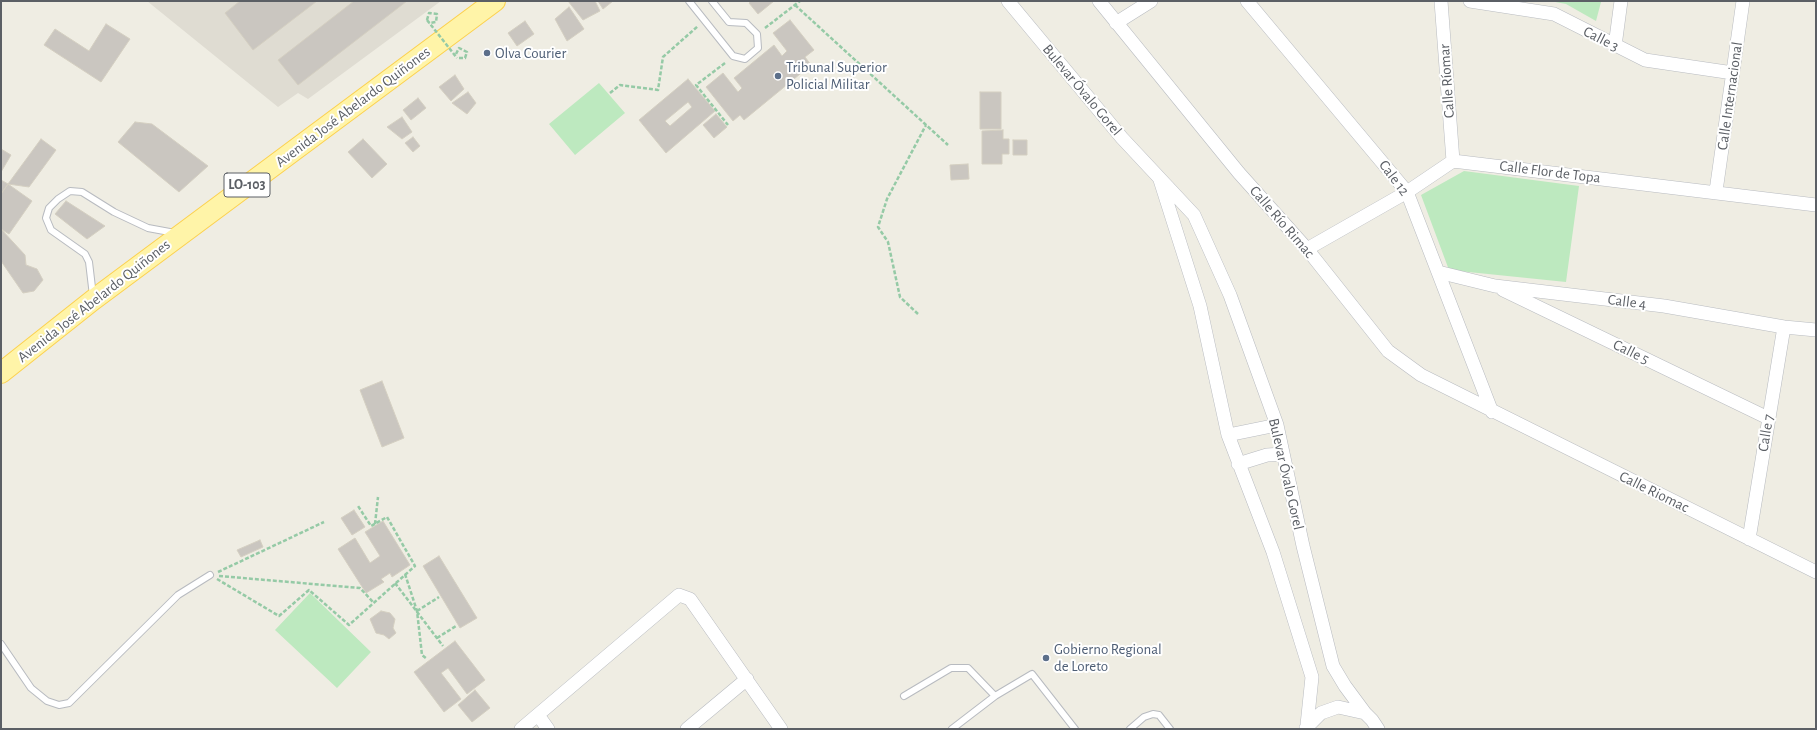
<!DOCTYPE html>
<meta charset="utf-8">
<style>
body{margin:0}
#map{position:relative;width:1817px;height:730px;overflow:hidden;background:#efede3;font-family:"Alegreya Sans",sans-serif}
canvas{display:block}
.frame{position:absolute;inset:0;border:2px solid #5b5f65;pointer-events:none}
</style>
<div id="map">
<canvas width="1817" height="730"></canvas>
<div class="frame"></div>
</div>
<script>
const context = document.querySelector('canvas').getContext('2d');
context.lineJoin = 'round';
function paint(path, color) { context.fillStyle = color; context.fill(path, 'evenodd'); }
const shape = rows => new Path2D(rows.map(r => 'M' + r).join(''));
function stroke(path, color, width, dash) { context.strokeStyle = color; context.lineWidth = width; context.lineCap = dash ? 'butt' : 'round'; context.setLineDash(dash || []); context.stroke(path); }
function label(font, color, halo, rows, align = 'center') {
  context.font = font + ' "Alegreya Sans",sans-serif'; context.lineWidth = 4; context.setLineDash([]); context.textBaseline = 'middle'; context.strokeStyle = halo; context.fillStyle = color; for (const [text, x, y, turn = 0] of rows) {
    context.save(); context.translate(x, y); context.rotate((+turn || 0) * Math.PI / 180); context.textAlign = isNaN(turn) ? turn : align; if (halo) context.strokeText(text, 0, 0); context.fillText(text, 0, 0); context.restore();
  }
}
paint(shape([
 [147,1,441,1,308,99,298,93,278,107]
]), '#dfdcd2');
paint(shape([
 [1550,1,1600,1,1601,2,1596,21,1566,4],
 [599,83,625,113,575,155,549,124],
 [1464,171,1579,186,1566,282,1449,270,1421,195],
 [310,593,371,652,337,688,275,630]
]), '#bde9bf');
const building = shape([
 [240,1,317,1,253,50,225,13,240,1],
 [354,1,407,1,298,85,278,60,354,1],
 [568,1,595,1,600,11,583,20,568,1],
 [598,1,613,1,603,9,598,1],
 [751,1,774,1,758,14,749,3,751,1],
 [569,7,584,29,567,41,555,19,569,7],
 [790,20,814,50,805,57,811,65,744,120,740,115,733,121,706,87,723,73,738,92,742,88,734,78,774,45,782,56,787,51,773,33,790,20],
 [525,21,534,34,517,46,508,33,525,21],
 [106,24,130,39,101,82,44,45,55,29,89,51,106,24],
 [455,75,464,89,451,101,439,87,455,75],
 [688,79,715,111,666,153,639,120,688,79],
 [688,102,692,107,670,126,665,121,688,102],
 [468,92,476,103,467,114,452,103,468,92],
 [980,92,1001,92,1001,129,980,129,980,92],
 [418,98,426,108,411,120,403,110,418,98],
 [716,114,727,127,714,138,703,125,716,114],
 [402,117,412,132,402,139,387,127,402,117],
 [135,122,152,124,208,166,179,192,118,142,135,122],
 [1003,130,1003,139,1009,139,1009,154,1002,154,1002,164,982,164,982,131,1003,130],
 [413,137,420,146,413,152,405,143,413,137],
 [41,139,56,150,29,187,8,184,41,139],
 [363,139,387,164,372,178,348,152,363,139],
 [1013,140,1027,140,1027,155,1013,155,1013,140],
 [1,149,11,155,1,172,1,149],
 [968,164,969,179,951,180,950,165,968,164],
 [1,180,8,184,1,194,1,180],
 [8,184,32,201,9,234,1,229,1,194,8,184],
 [66,201,105,226,87,239,55,214,66,201],
 [1,229,25,255,26,265,37,269,43,280,34,291,23,293,1,261,1,229],
 [382,381,404,438,382,447,360,390,382,381],
 [354,510,365,527,352,535,341,518,354,510],
 [383,521,410,565,392,577,390,573,381,579,384,582,366,593,338,549,355,538,370,563,380,556,365,532,383,521],
 [260,540,263,547,241,557,237,550,260,540],
 [439,556,477,618,460,628,423,566,439,556],
 [381,611,390,613,395,619,393,628,396,633,389,639,384,635,376,633,370,619,381,611],
 [455,641,485,680,467,694,448,668,441,673,461,699,444,712,414,672,455,641],
 [475,690,490,708,472,722,458,705,475,690]
]);
paint(building, '#cac6c0');
stroke(building, '#d4cfc1', 1);
const lane = shape([
 [689,1,733,56,745,59,758,48,757,34,746,23,729,22,712,1],
 [93,296,89,262,85,254,51,230,46,218,49,208,58,199,70,191,82,192,114,212,148,228,175,233],
 [1,644,31,688,47,701,59,705,69,703,178,595,210,575],
 [904,696,951,668,968,668,995,696,1032,674,1075,729],
 [952,729,995,696],
 [1130,729,1144,717,1153,714,1159,715,1170,729]
]);
const street = shape([
 [1008,1,1122,138,1194,215,1230,295,1277,425,1303,546,1333,666,1345,686,1365,713],
 [1099,1,1239,173,1307,249,1388,351,1421,375,1816,572],
 [1247,1,1407,192,1492,412],
 [1441,1,1453,161],
 [1470,1,1554,14,1645,60,1733,73],
 [1116,23,1151,1],
 [1615,46,1621,1],
 [1160,180,1200,306,1228,435,1273,552,1312,677,1307,725],
 [1716,191,1743,1],
 [1307,249,1407,192,1453,161,1816,205],
 [1438,272,1495,286,1664,306,1784,327,1816,330],
 [1503,290,1768,418],
 [1228,435,1277,425],
 [1238,464,1267,455,1283,454],
 [1749,539,1784,327],
 [538,715,548,729],
 [1306,728,1321,713,1338,707,1365,713,1372,720,1378,729],
 [521,729,679,595,690,599,781,729],
 [687,729,747,679]
]);
const primary = shape([
 [1,373,93,300,495,1]
]);
stroke(lane, '#b8bbc0', 8);
stroke(street, '#b8bbc0', 14);
stroke(primary, '#fcd14f', 22);
stroke(shape([
 [795,5,948,145],
 [427,20,429,13,437,14,436,22,429,23],
 [765,28,800,1],
 [456,54,459,48,467,52,465,58,457,58],
 [725,63,696,85,728,125],
 [610,93,620,85,658,90,663,57,698,26],
 [918,314,900,297,888,242,878,227,887,199,926,125],
 [375,524,378,497],
 [218,572,324,522],
 [405,574,417,611,422,655,427,659],
 [219,576,360,588,373,602],
 [217,579,279,616,309,590,349,625,415,566,387,517,371,526,358,506],
 [395,583,443,646],
 [417,611,439,597],
 [437,638,456,626]
]), '#95caa6', 2.5, [4, 2]);
stroke(lane, '#fff', 6);
stroke(street, '#fff', 13);
stroke(primary, '#fff4a8', 20);
stroke(shape([
 [427,20,457,58]
]), '#95caa6', 2.5, [4, 2]);
for (const [x, y, r, color] of [
 [487,53,4,"#5c6f8a"],
 [778,76,4,"#5c6f8a"],
 [1046,658,4,"#5c6f8a"]
]) { const dot = new Path2D(); dot.arc(x, y, r, 0, 2 * Math.PI); context.fillStyle = color; context.fill(dot); stroke(dot, '#fff', 1.5); }
for (const [x, y, w] of [
 [247,185,46]
]) { const box = new Path2D(); box.roundRect(x - w / 2, y - 12, w, 24, 3); context.fillStyle = '#fff'; context.fill(box); stroke(box, '#5b5f65', 1); }
label('bold 14px', '#5b5f65', null, [
 ["LO-103",247,185]
]);
label('15px', '#5b5f65', '#fff', [
 ["Calle 3",1601,39,27],
 ["Calle Ríomar",1447,81,-94],
 ["Bulevar Óvalo Gorel",1082,90,50],
 ["Calle Internacional",1730,96,-82],
 ["Avenida José Abelardo Quiñones",353,107,-37],
 ["Calle Flor de Topa",1550,172,7],
 ["Cale 12",1394,178,53],
 ["Calle Río Rimac",1282,222,49],
 ["Avenida José Abelardo Quiñones",94,301,-38],
 ["Calle 4",1627,302,7],
 ["Calle 5",1631,352,26],
 ["Calle 7",1766,433,-81],
 ["Bulevar Óvalo Gorel",1286,474,77],
 ["Calle Riomac",1654,492,26]
]);
label('15px', '#4e5e75', '#fff', [
 ["Olva Courier",495,53],
 ["Tribunal Superior",786,67],
 ["Policial Militar",786,84],
 ["Gobierno Regional",1054,649],
 ["de Loreto",1054,666]
], 'left');
</script>
